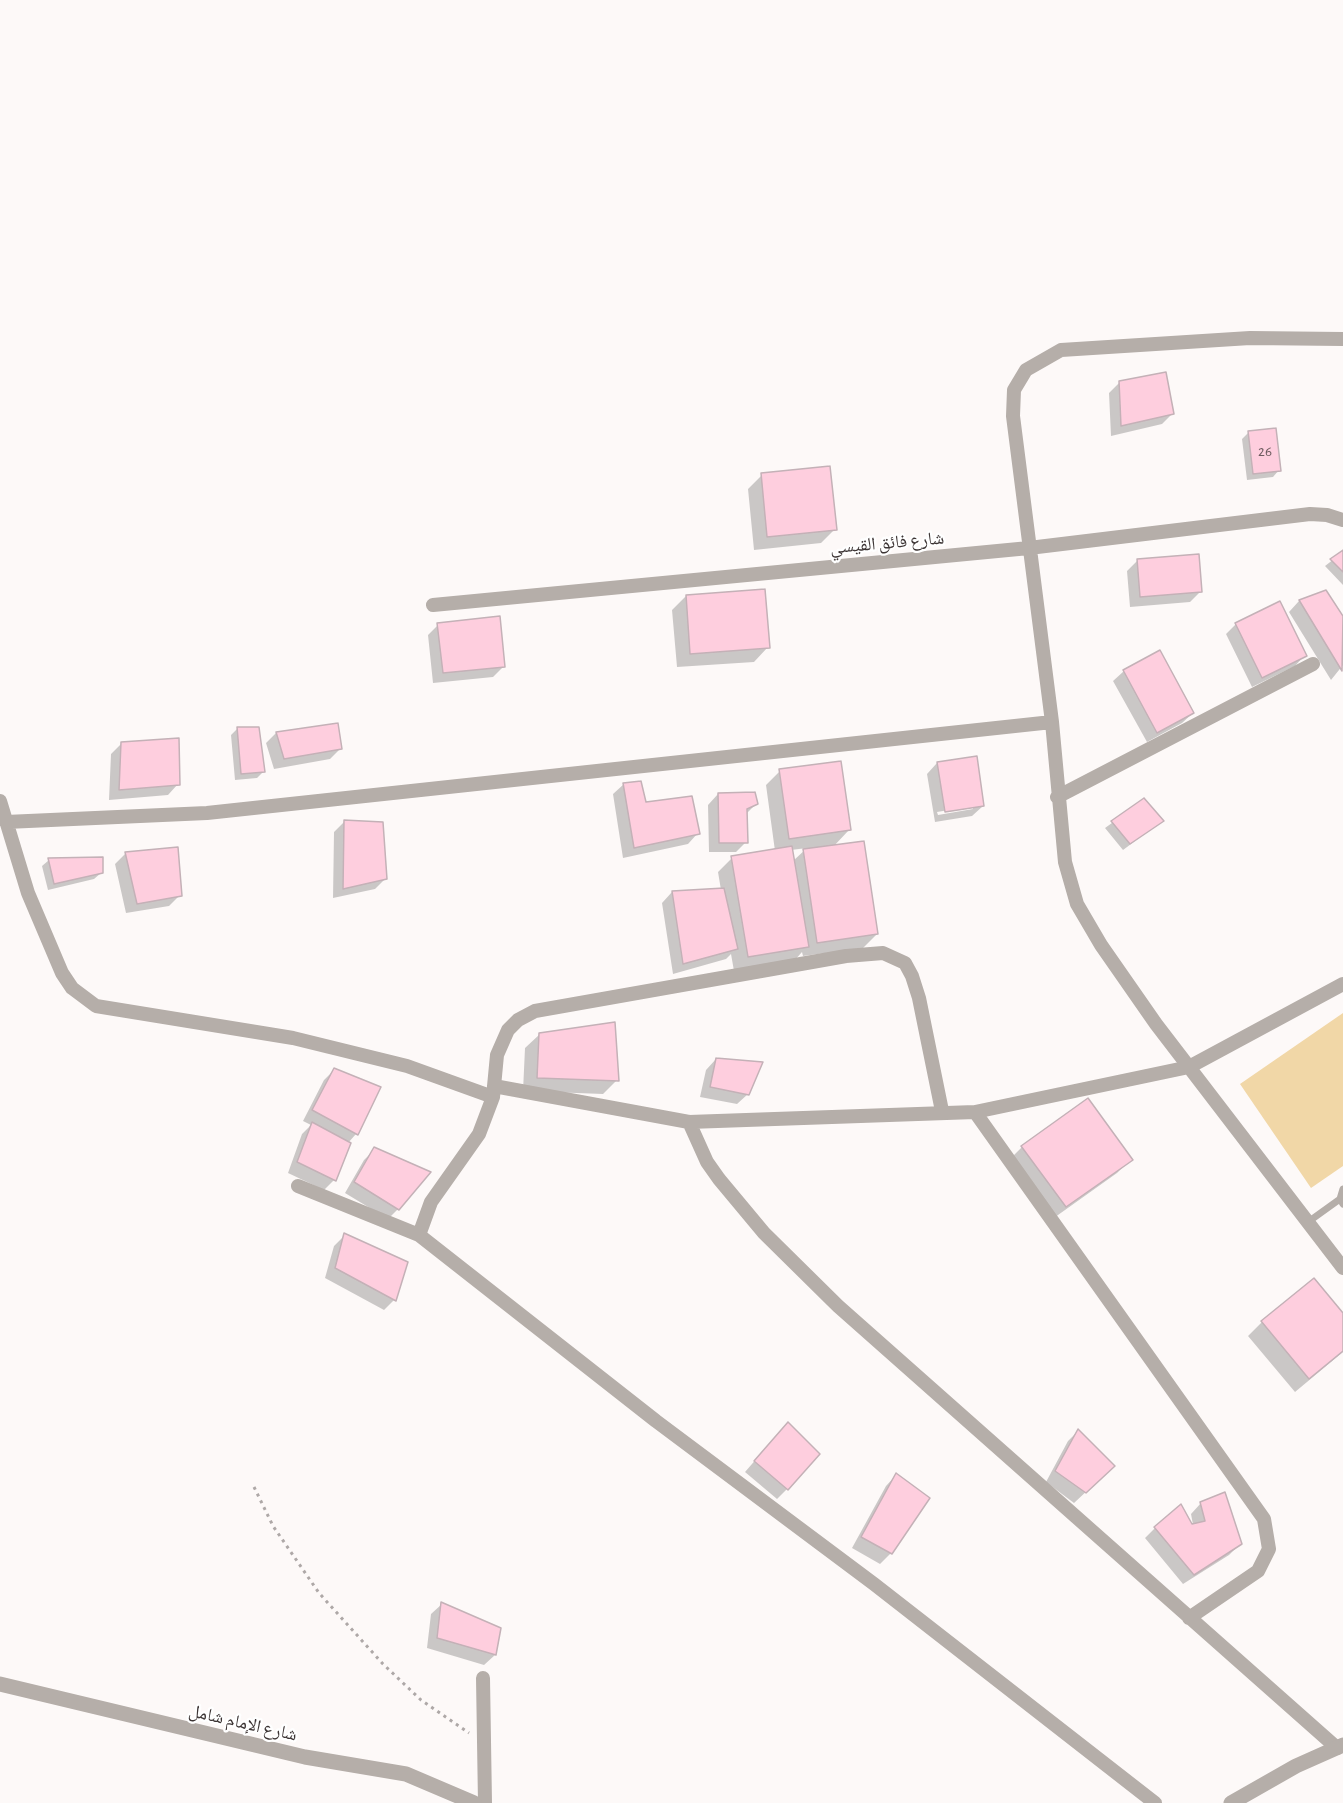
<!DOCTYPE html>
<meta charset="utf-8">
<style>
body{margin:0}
canvas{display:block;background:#fdf9f8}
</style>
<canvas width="1343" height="1803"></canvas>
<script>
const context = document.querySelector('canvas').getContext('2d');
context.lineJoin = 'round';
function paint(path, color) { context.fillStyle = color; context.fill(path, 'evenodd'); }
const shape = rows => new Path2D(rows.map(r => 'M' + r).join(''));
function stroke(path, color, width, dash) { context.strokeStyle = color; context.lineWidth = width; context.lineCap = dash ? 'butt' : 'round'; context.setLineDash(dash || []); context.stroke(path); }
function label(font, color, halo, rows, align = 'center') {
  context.font = font + ' "Alegreya Sans","Noto Naskh Arabic",sans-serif'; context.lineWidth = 4.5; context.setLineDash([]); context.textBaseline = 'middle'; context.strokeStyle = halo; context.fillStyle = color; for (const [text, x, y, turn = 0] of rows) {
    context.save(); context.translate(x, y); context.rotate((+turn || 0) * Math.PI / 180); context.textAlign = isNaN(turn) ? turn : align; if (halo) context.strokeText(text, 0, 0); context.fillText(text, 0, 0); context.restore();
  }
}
paint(shape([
 [1343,1013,1343,1166,1311,1188,1240,1084]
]), '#f1d7a7');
paint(shape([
 [1120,382,1173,413,1162,424,1111,436,1109,393],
 [1249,432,1279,470,1273,477,1247,480,1242,439],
 [762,475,835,529,821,543,754,550,748,489],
 [1343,552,1343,585,1325,566],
 [1138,560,1200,592,1190,602,1130,607,1127,571],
 [1325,592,1343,618,1343,665,1331,680,1289,612,1299,601],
 [686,596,768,647,754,662,677,667,672,610],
 [1236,624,1305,655,1295,666,1252,687,1226,634],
 [438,625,504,666,493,677,433,683,428,635],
 [1124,671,1193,713,1182,723,1147,742,1113,681],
 [337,724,341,748,330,759,274,769,266,743,276,733],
 [238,728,263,772,257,778,235,780,231,735],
 [122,743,178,784,168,795,109,800,111,754],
 [937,763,983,806,972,816,935,822,927,774],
 [973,806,973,809,938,815,937,812],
 [780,771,849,830,833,847,877,934,863,948,803,956,802,952,794,961,734,971,731,954,726,959,673,974,662,903,672,892,721,890,718,872,732,858,775,851,766,785],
 [807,848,793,861,791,850],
 [624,784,644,804,698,833,688,844,623,858,613,794],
 [718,794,756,804,746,814,746,842,736,852,709,852,708,805],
 [1144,800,1162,821,1123,850,1105,828],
 [344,822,386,878,375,889,333,898,334,832],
 [126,853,180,895,169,906,126,913,115,864],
 [49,860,101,873,94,879,48,890,42,866],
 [540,1034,617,1080,603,1094,523,1091,525,1048],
 [716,1059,748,1094,737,1104,700,1097,706,1070],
 [335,1069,379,1088,356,1134,348,1143,334,1180,324,1190,288,1173,302,1134,311,1125,303,1121,324,1080],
 [1022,1147,1131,1159,1117,1173,1051,1220,1008,1161],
 [375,1149,398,1209,388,1219,345,1193,364,1160],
 [345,1235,394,1300,384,1310,325,1278,334,1246],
 [1343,1315,1343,1352,1295,1392,1248,1336,1262,1322],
 [1078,1431,1103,1476,1074,1503,1046,1482,1068,1441],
 [778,1434,787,1489,777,1499,745,1472],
 [896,1475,891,1553,880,1564,852,1548,886,1486],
 [1201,1503,1240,1544,1229,1555,1183,1584,1145,1538,1155,1528,1194,1530,1191,1514],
 [442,1604,499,1629,495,1655,484,1665,427,1648,431,1614]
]), '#0003');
const building = shape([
 [1166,372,1174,414,1121,426,1119,381,1166,372],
 [1276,428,1281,471,1253,474,1248,431,1276,428],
 [830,466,837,530,767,537,761,473,830,466],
 [1343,550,1343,572,1330,559,1343,550],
 [1199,554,1202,592,1140,597,1137,559,1199,554],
 [765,589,770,648,690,654,686,595,765,589],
 [1326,590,1343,616,1342,671,1299,600,1326,590],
 [1280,601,1307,656,1262,678,1235,623,1280,601],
 [500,616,505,667,443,673,437,623,500,616],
 [1160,650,1194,713,1157,733,1123,670,1160,650],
 [338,723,342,749,284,759,276,732,338,723],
 [237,727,259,727,265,772,241,774,237,727],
 [179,738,180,785,119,790,121,742,179,738],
 [977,756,984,806,945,812,937,762,977,756],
 [841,761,851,830,789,839,779,769,841,761],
 [641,781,646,802,692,796,700,834,634,848,623,783,641,781],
 [755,792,758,804,747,809,748,843,719,843,718,793,755,792],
 [1144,798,1164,821,1130,844,1111,821,1144,798],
 [344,820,383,822,387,879,343,889,344,820],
 [864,841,878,934,817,943,803,849,864,841],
 [792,846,809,947,748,957,731,856,792,846],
 [178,847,182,896,137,904,125,852,178,847],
 [103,857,103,873,54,884,48,858,103,857],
 [724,888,738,949,683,964,672,891,724,888],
 [615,1022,619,1081,537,1078,539,1033,615,1022],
 [716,1058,763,1062,749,1095,710,1087,716,1058],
 [334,1068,381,1087,358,1135,312,1110,334,1068],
 [1088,1098,1133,1160,1066,1207,1021,1146,1088,1098],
 [312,1122,351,1143,336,1181,297,1162,312,1122],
 [374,1147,431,1172,399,1210,354,1182,374,1147],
 [344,1233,408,1262,396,1301,335,1268,344,1233],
 [1314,1278,1343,1313,1343,1351,1309,1379,1261,1321,1314,1278],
 [788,1422,820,1454,788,1490,754,1461,788,1422],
 [1078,1429,1115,1466,1086,1493,1055,1471,1078,1429],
 [896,1473,930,1498,892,1554,861,1537,896,1473],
 [1225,1492,1242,1544,1194,1575,1154,1527,1181,1504,1192,1524,1205,1521,1200,1502,1225,1492],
 [441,1602,501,1628,496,1655,437,1638,441,1602]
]);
paint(building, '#fecede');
stroke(building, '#c4b1b7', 1.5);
stroke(shape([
 [254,1487,273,1526,319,1593,383,1664,421,1700,469,1733]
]), '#aea8a7', 3, [3, 4.5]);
stroke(shape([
 [1343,1189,1340,1199,1343,1204],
 [1308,1222,1340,1199]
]), '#b5aea9', 7);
stroke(shape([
 [1343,339,1250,338,1061,350,1026,370,1014,390,1013,416,1052,722,1065,862,1077,904,1101,945,1156,1024,1343,1268],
 [433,605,1029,548,1310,514,1327,515,1343,520],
 [1057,797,1313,664],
 [0,801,28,893,62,973,72,988,96,1006,293,1038,407,1066,493,1097],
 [6,822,207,813,1052,722],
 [494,1086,689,1122,975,1112,1189,1067,1343,984],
 [975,1112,1264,1519,1269,1549,1258,1571,1189,1618],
 [689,1122,707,1162,719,1179,764,1233,838,1306,1337,1748],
 [298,1186,419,1235,656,1421,874,1584,1155,1803],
 [419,1235,431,1202,479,1134,493,1097,497,1055,508,1030,518,1020,535,1011,846,956,883,953,905,963,912,976,919,998,942,1111],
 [483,1678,485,1803]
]), '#b5aea9', 14);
stroke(shape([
 [0,1684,305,1757,406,1774,474,1803],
 [1231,1803,1296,1766,1343,1745]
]), '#b5aea9', 15);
label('15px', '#6c5a5e', null, [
 ["26",1265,451]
]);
label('18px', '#3c3434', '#fff', [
 ["شارع فائق القيسي",887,543,-5],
 ["شارع الإمام شامل",243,1723,13]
]);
</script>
